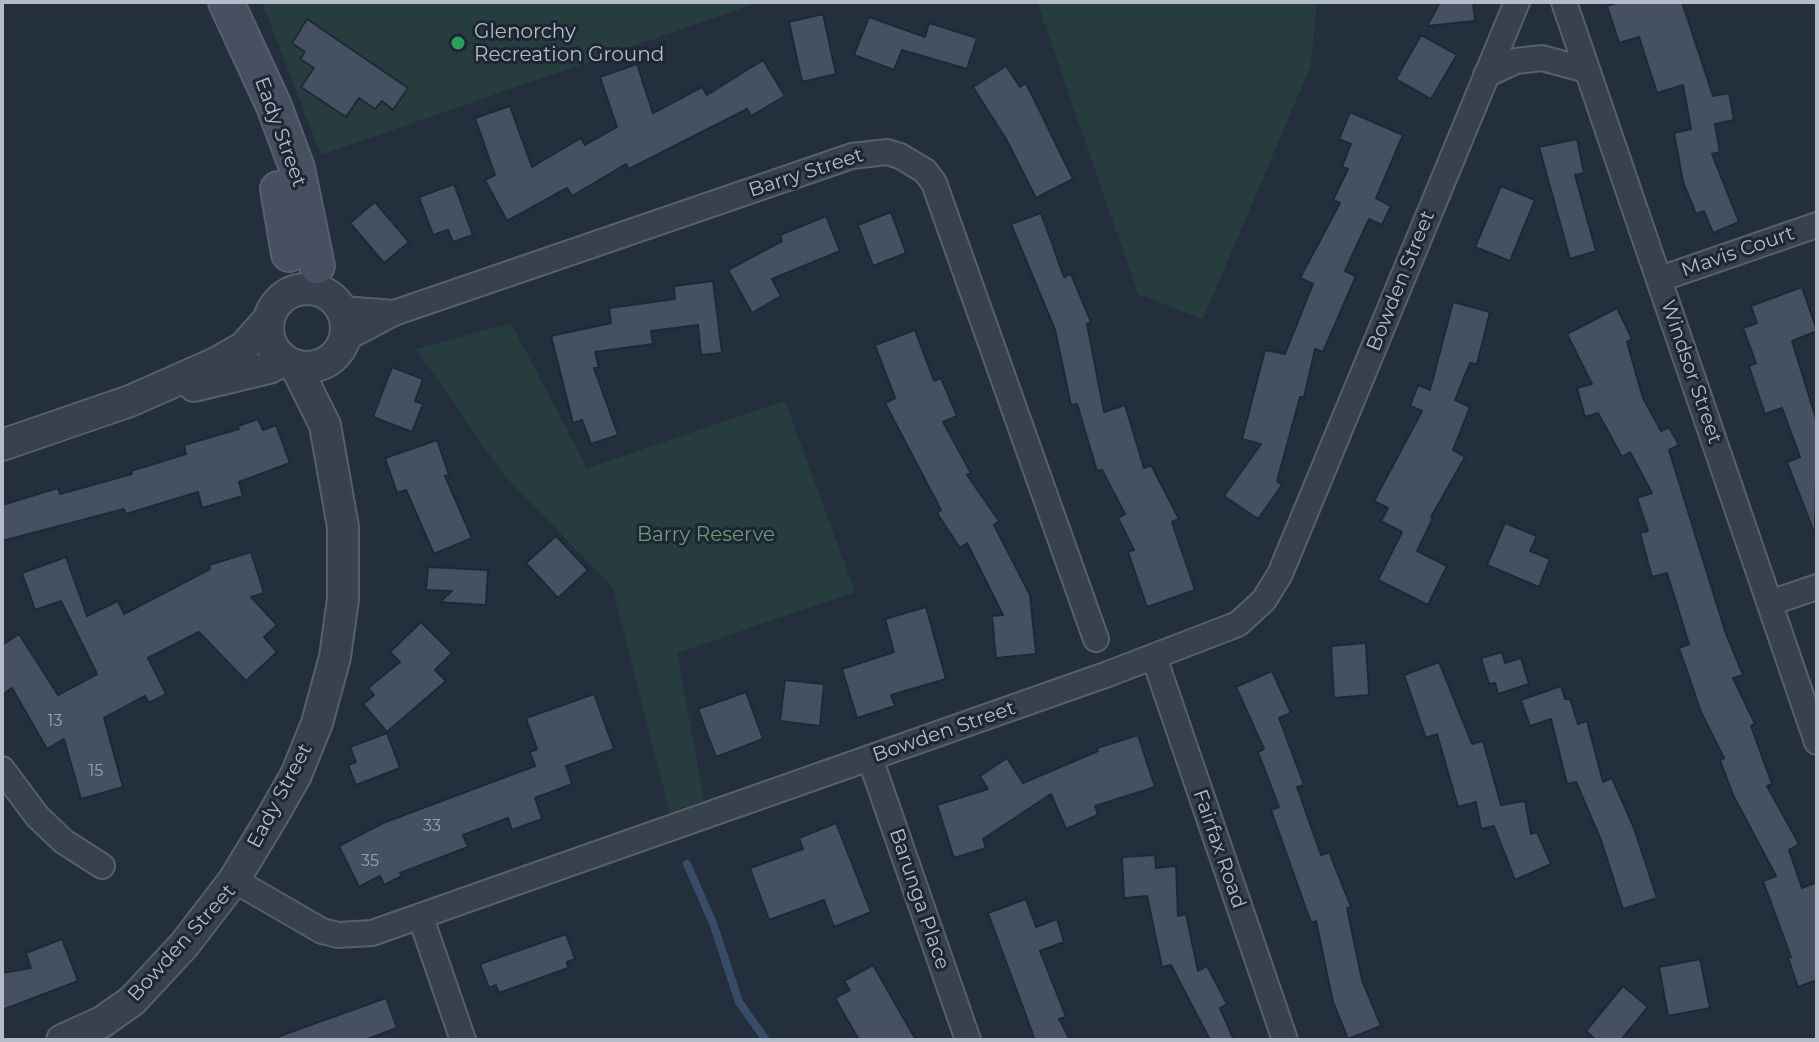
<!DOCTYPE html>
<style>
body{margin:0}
#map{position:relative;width:1819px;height:1042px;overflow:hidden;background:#242f3e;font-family:Montserrat,sans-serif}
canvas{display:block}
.frame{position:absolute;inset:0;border:4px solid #b4bcc9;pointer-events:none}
</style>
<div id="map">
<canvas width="1819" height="1042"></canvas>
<div class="frame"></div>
</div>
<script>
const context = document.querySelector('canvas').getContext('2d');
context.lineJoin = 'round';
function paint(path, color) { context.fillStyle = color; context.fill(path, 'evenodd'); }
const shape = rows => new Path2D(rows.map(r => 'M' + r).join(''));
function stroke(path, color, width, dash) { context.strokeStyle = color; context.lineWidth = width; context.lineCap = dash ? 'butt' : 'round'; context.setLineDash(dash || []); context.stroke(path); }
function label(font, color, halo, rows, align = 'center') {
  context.font = font + ' Montserrat,sans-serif'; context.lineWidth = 6; context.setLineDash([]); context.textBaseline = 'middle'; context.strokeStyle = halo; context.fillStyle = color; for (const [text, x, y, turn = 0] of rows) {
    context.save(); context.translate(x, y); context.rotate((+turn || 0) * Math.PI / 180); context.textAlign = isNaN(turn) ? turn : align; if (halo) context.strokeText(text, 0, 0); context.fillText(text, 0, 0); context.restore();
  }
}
paint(shape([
 [262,2,760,2,321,155],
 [1037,2,1317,2,1311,65,1203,319,1138,294],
 [511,323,587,468,785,401,855,592,677,653,704,800,670,813,612,587,503,474,416,349]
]), '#263c3f');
stroke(shape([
 [687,864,713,923,739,1002,766,1040]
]), '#394c67', 8);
const building = shape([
 [1440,2,1473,2,1475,21,1427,26,1440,2],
 [1619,2,1682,2,1713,96,1729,93,1734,120,1715,124,1720,152,1712,154,1739,222,1713,233,1704,211,1696,214,1683,182,1674,133,1691,129,1683,85,1657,93,1639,37,1619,43,1607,6,1619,2],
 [823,14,836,74,802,82,789,22,823,14],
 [869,17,925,37,929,23,977,38,967,69,902,50,894,70,854,55,869,17],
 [307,19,408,88,393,110,382,101,375,109,359,98,346,117,301,87,314,68,300,59,305,52,292,43,307,19],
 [1421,35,1457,55,1431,99,1396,79,1421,35],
 [763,60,785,96,751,116,747,109,629,169,626,164,572,196,567,188,507,221,485,180,495,175,475,118,510,106,532,167,581,138,585,145,617,127,600,77,637,64,653,113,702,87,707,95,763,60],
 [1006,66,1020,87,1026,83,1073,179,1036,198,1006,139,973,87,1006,66],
 [1350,112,1403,135,1376,198,1391,206,1382,225,1369,219,1345,271,1356,276,1323,352,1315,349,1304,397,1300,397,1277,481,1282,485,1258,519,1224,496,1261,444,1242,439,1265,350,1285,354,1313,284,1300,278,1340,203,1333,200,1348,169,1342,167,1351,144,1339,139,1350,112],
 [1577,139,1584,173,1575,175,1596,251,1570,259,1539,147,1577,139],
 [454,184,473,235,453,242,448,230,433,235,419,197,454,184],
 [1501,186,1535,200,1510,261,1475,247,1501,186],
 [375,202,409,242,384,263,350,223,375,202],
 [891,212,906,253,873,266,858,225,891,212],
 [1041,213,1064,277,1071,274,1091,322,1087,324,1104,412,1125,405,1144,468,1151,465,1179,519,1172,522,1195,590,1147,607,1128,552,1134,550,1118,518,1125,514,1102,470,1097,471,1077,404,1071,405,1055,330,1011,224,1041,213],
 [826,216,840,251,772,279,781,296,752,313,728,270,782,241,780,235,826,216],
 [713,281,722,353,701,355,698,325,651,331,653,344,595,352,599,368,594,368,618,435,591,444,582,420,573,423,551,336,611,323,609,308,675,299,674,286,713,281],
 [1802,287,1817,331,1792,341,1817,422,1815,535,1787,462,1800,457,1782,408,1765,414,1749,366,1756,363,1743,328,1757,323,1751,306,1802,287],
 [1453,302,1490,312,1477,364,1470,363,1455,400,1470,407,1453,450,1465,457,1431,517,1433,518,1417,551,1447,566,1428,605,1378,580,1402,532,1381,521,1388,508,1374,501,1422,411,1410,406,1418,385,1430,390,1453,302],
 [1617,308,1632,339,1627,342,1643,398,1661,431,1669,427,1679,445,1669,450,1725,631,1743,675,1733,678,1755,724,1751,726,1772,784,1767,786,1799,844,1789,850,1802,888,1817,882,1817,980,1798,987,1788,958,1791,957,1763,881,1776,876,1733,795,1720,760,1724,758,1701,712,1679,648,1689,644,1667,573,1652,577,1640,533,1648,531,1637,498,1652,493,1630,452,1622,457,1598,413,1585,417,1577,388,1592,384,1567,334,1617,308],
 [915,330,934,381,941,378,957,416,943,422,971,473,967,475,999,521,994,525,1030,595,1036,654,996,658,992,616,1003,615,967,543,960,548,937,513,941,510,885,403,895,398,875,345,915,330],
 [392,367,423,379,415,401,423,404,412,432,373,417,392,367],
 [258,419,263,430,276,425,290,463,239,482,243,496,202,508,198,492,126,514,124,509,2,541,2,505,58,488,60,494,132,474,131,471,186,454,184,445,239,429,238,426,258,419],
 [437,440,449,475,445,476,472,538,434,554,406,490,397,493,385,458,437,440],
 [1505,523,1537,536,1530,551,1550,559,1539,587,1487,565,1505,523],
 [556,536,588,570,558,598,526,563,556,536],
 [251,552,264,593,251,597,277,625,264,637,277,652,246,681,199,632,148,658,166,694,149,703,145,696,104,718,123,787,81,799,64,739,47,749,12,688,2,695,2,645,19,634,58,695,97,674,61,601,35,610,22,573,66,557,87,616,118,601,124,614,210,569,209,565,251,552],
 [428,567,488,570,486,605,440,602,452,591,426,590,428,567],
 [926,607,946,679,891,695,895,706,857,718,842,669,894,652,885,619,926,607],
 [421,622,452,653,435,670,446,681,387,732,363,704,374,695,368,688,400,662,390,652,421,622],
 [1366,643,1369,695,1334,698,1331,646,1366,643],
 [1502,652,1505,663,1521,658,1529,684,1498,694,1495,683,1489,684,1481,658,1502,652],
 [1439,662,1472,744,1483,741,1501,805,1525,801,1531,834,1537,832,1551,864,1515,880,1494,826,1481,829,1476,802,1458,807,1437,734,1426,738,1404,675,1439,662],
 [1272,671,1291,713,1279,718,1304,785,1297,787,1321,855,1329,852,1351,907,1347,908,1362,980,1381,1026,1348,1039,1333,1002,1316,921,1311,923,1271,810,1279,807,1258,752,1264,749,1236,687,1272,671],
 [785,680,824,684,820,726,780,721,785,680],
 [1561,686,1565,699,1570,699,1578,724,1587,721,1603,782,1612,778,1634,828,1657,898,1623,909,1601,840,1576,782,1567,784,1551,719,1530,726,1521,700,1561,686],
 [746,692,763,739,716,757,698,709,746,692],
 [594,694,614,749,566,766,572,784,535,798,542,819,512,830,508,818,463,835,468,847,400,873,402,876,384,885,380,876,359,887,339,846,383,823,535,766,530,752,537,749,526,718,594,694],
 [387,733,400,768,356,785,348,765,356,762,350,747,387,733],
 [1138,735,1155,787,1095,806,1098,815,1066,829,1051,794,983,839,986,848,954,858,937,805,988,789,980,776,1007,758,1023,783,1098,751,1097,748,1138,735],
 [836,823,871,912,834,927,824,900,769,920,750,868,803,849,799,838,836,823],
 [1155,855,1156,868,1176,866,1178,916,1186,914,1198,971,1207,966,1227,1004,1220,1008,1234,1040,1210,1040,1171,965,1162,967,1147,896,1124,898,1122,857,1155,855],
 [1026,899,1036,927,1057,919,1064,942,1040,951,1066,1017,1059,1019,1070,1040,1035,1040,988,913,1026,899],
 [566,934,575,959,567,962,568,968,499,993,496,985,489,988,480,964,566,934],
 [62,939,78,981,2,1010,2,973,31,968,26,953,62,939],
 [1700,959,1710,1008,1668,1016,1659,967,1700,959],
 [873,965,916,1040,859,1040,835,998,850,990,844,981,873,965],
 [1623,986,1648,1007,1621,1040,1596,1040,1586,1031,1623,986],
 [386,998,397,1028,365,1040,277,1040,277,1037,386,998]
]);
paint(building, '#455162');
stroke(building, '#1f2835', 2);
const minor = shape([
 [1564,2,1817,742],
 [1486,75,1516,61,1542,58,1586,70],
 [1660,279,1817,225],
 [342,309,394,313],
 [345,339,394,313,852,156,887,152,900,156,925,171,934,183,1096,639],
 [1770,603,1817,587],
 [1154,657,1285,1040],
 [870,758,968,1040],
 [2,769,37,816,63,841,102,866],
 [234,880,322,931,338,935,372,933,1108,674,1238,624,1264,600,1280,574,1517,2],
 [421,918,463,1040]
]);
const tertiary = shape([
 '268 328a39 39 0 1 1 78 0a39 39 0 1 1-78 0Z',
 [194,386,269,368,284,360],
 [2,445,130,401,216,363,244,347,268,320],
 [62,1040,102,1022,132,1001,184,945,234,880,272,817,296,775,317,723,335,657,343,599,343,527,325,425,295,365]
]);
const secondary = shape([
 [226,2,274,106,297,168,317,266],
 [278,189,289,254]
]);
stroke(minor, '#565f6c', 28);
stroke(tertiary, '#565f6c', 34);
stroke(secondary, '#565f6c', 38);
stroke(minor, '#38414e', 24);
stroke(tertiary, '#38414e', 30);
stroke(secondary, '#465061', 34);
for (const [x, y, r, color] of [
 [458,43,8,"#2e9e5b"]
]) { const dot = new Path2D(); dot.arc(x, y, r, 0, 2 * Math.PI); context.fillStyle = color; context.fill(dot); stroke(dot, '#1d2633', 3); }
label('16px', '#98a1af', null, [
 ["13",55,721],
 ["15",96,771],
 ["33",432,826],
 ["35",370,861]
]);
label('20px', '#b4bcc9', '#1d2633', [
 ["Glenorchy",474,32],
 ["Recreation Ground",474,55]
], 'left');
label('20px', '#b4bcc9', '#1d2633', [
 ["Eady Street",280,132,70],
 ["Barry Street",806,173,-18],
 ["Mavis Court",1738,252,-19],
 ["Bowden Street",1401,281,-68],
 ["Windsor Street",1691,372,71],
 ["Bowden Street",944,732,-19],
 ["Eady Street",280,796,-62],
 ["Fairfax Road",1219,849,71],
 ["Barunga Place",919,899,71],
 ["Bowden Street",182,943,-48]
]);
label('20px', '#6b9a76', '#1d2633', [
 ["Barry Reserve",706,535]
]);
</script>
